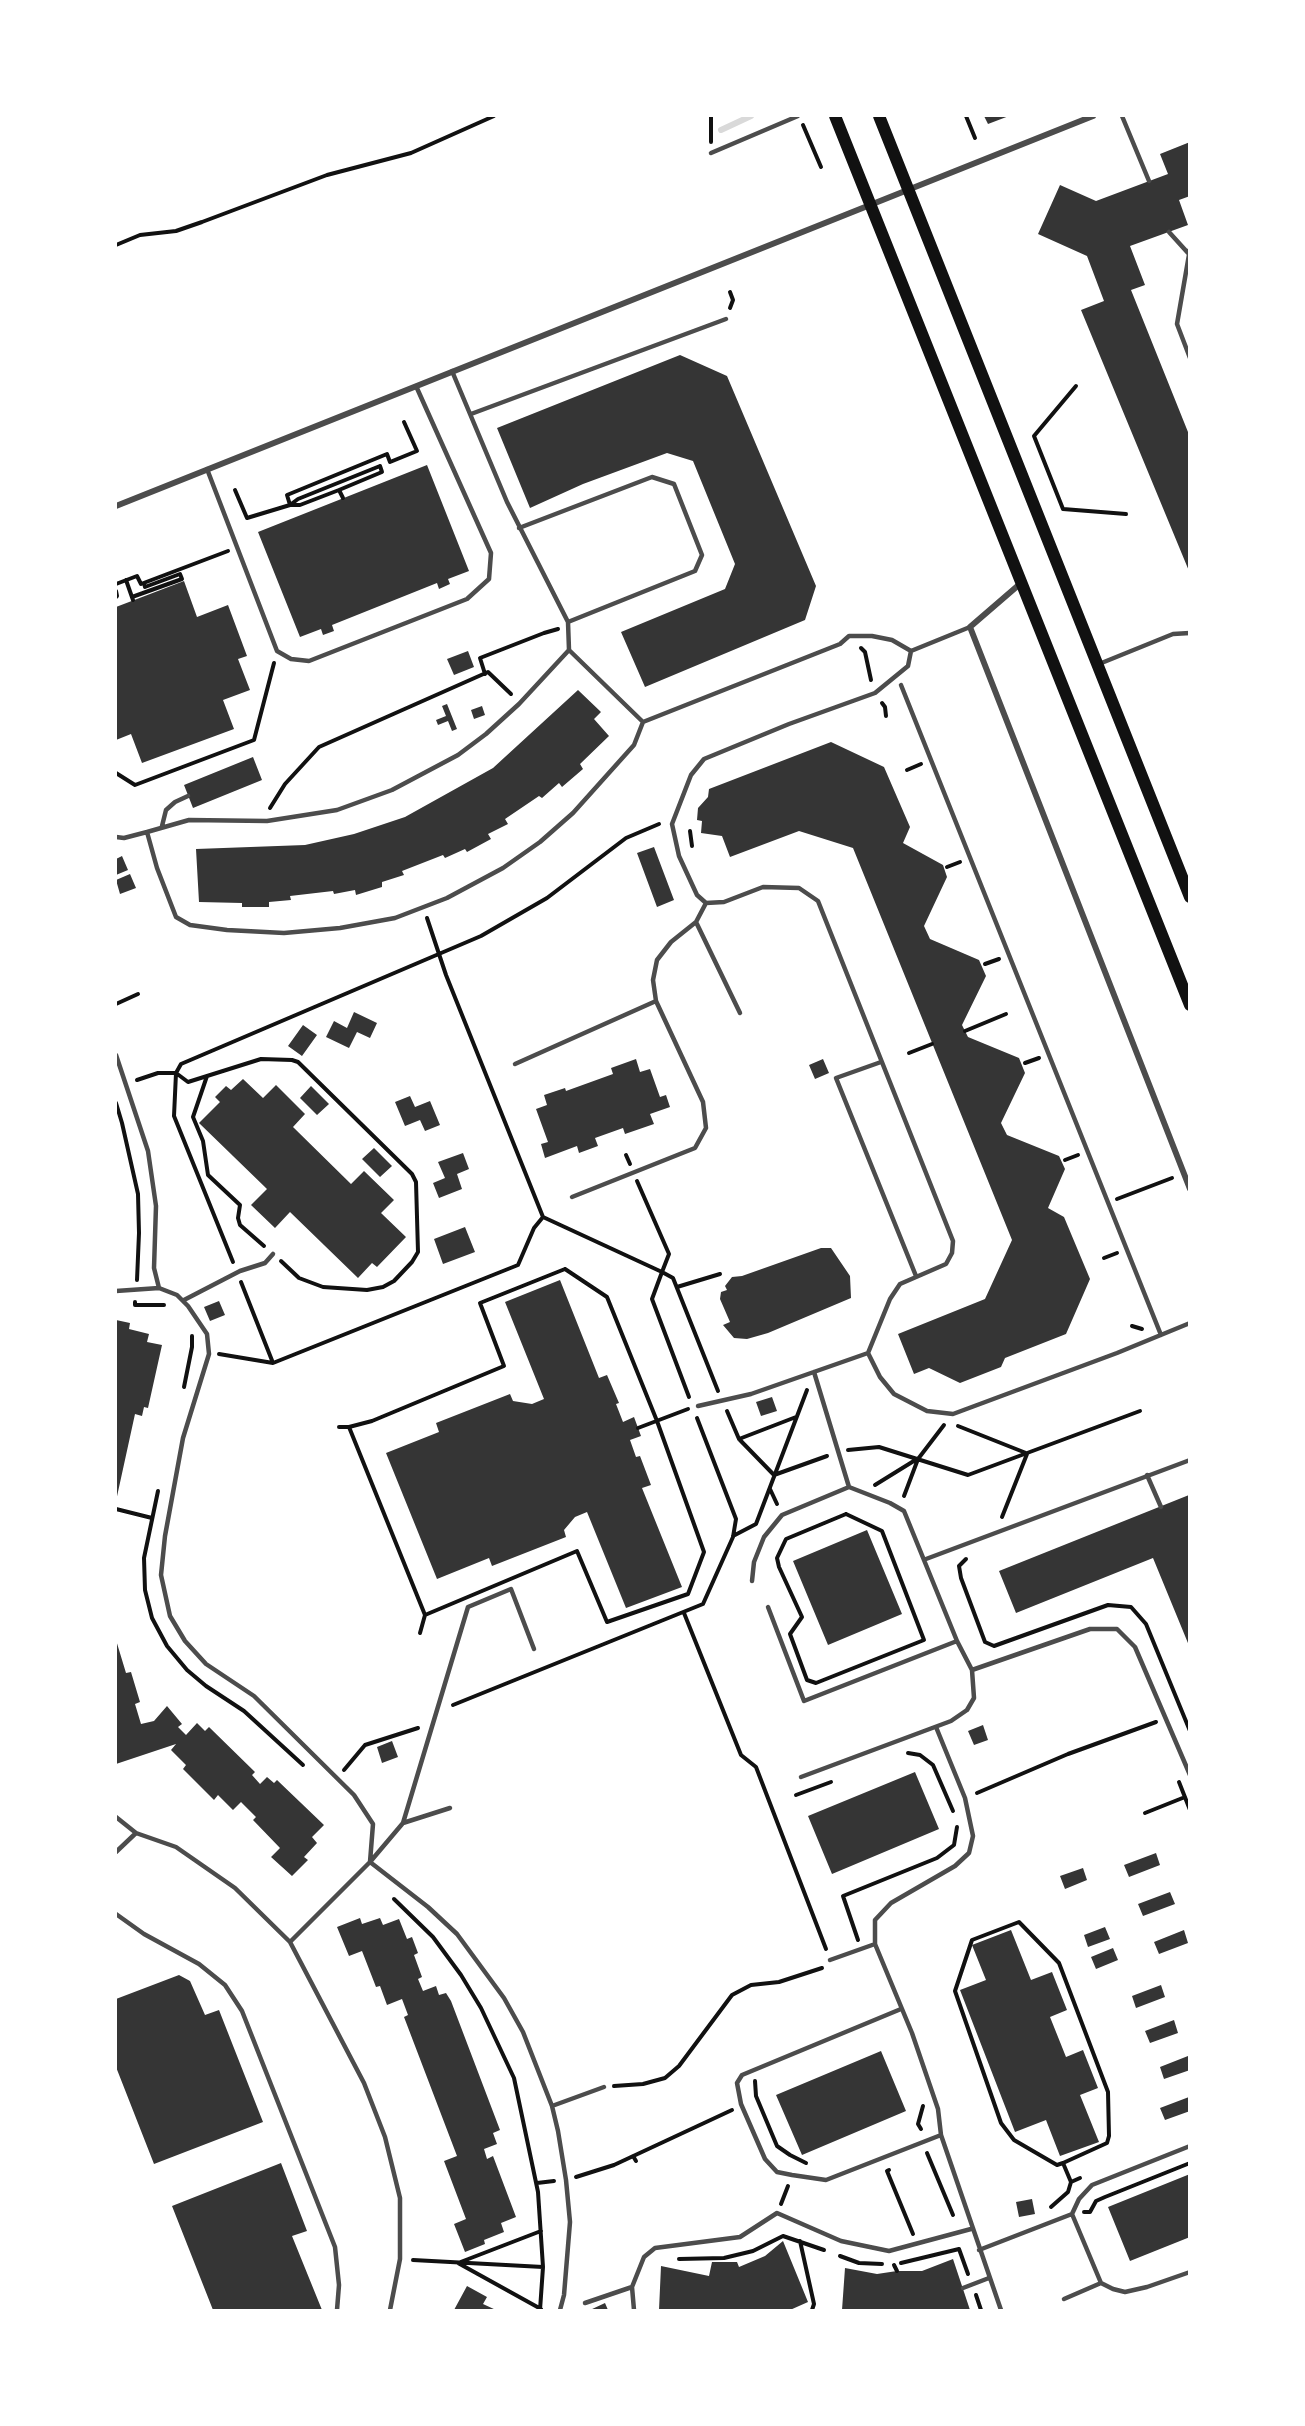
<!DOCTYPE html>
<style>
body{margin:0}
#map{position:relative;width:1305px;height:2426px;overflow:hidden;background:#fff;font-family:Roboto,sans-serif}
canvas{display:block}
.frame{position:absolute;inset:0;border:117px solid #fff;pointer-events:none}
</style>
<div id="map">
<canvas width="1305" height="2426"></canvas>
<div class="frame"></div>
</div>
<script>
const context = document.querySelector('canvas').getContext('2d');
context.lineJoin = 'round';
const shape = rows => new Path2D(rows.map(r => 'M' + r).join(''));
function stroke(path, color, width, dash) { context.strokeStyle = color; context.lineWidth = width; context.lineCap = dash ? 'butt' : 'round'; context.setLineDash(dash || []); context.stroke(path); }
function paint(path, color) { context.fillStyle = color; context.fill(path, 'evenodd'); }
stroke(shape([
 [721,130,751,116]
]), '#d9d9d9', 6);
paint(shape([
 [984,116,1009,116,988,124],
 [1190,142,1190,196,1179,200,1188,225,1130,246,1145,285,1131,290,1190,437,1189,571,1081,310,1104,301,1087,256,1038,234,1060,185,1096,201,1168,174,1160,154],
 [680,355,727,376,816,586,805,620,645,687,621,632,725,589,735,564,693,461,667,453,583,484,530,508,497,428],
 [427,465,469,571,448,579,450,584,439,589,437,583,332,625,334,631,323,635,321,629,300,637,258,532],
 [184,581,197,617,228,605,247,656,238,659,250,690,223,700,234,729,142,763,131,734,116,740,116,607],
 [468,651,474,667,454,675,447,659],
 [578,690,601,712,594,719,609,736,580,764,583,769,562,787,559,783,542,798,539,796,505,819,508,824,488,834,491,839,467,852,465,849,445,858,443,855,402,871,404,875,382,882,382,887,356,895,355,890,334,894,333,891,290,896,291,900,269,902,269,907,242,907,242,903,199,902,196,849,305,845,354,834,405,817,493,768],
 [447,704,457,729,452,731,448,721,438,725,436,720,446,716,442,706],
 [482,706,485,715,474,719,471,710],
 [831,742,884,767,910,827,903,843,943,865,947,877,924,926,930,939,979,960,986,976,962,1025,968,1037,1019,1058,1025,1073,1001,1123,1007,1135,1059,1156,1065,1169,1048,1208,1064,1217,1090,1279,1066,1334,1005,1358,1001,1367,960,1383,929,1368,914,1374,898,1334,985,1299,1012,1240,853,848,799,831,730,857,722,836,701,833,702,821,697,820,698,808,708,797,709,789],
 [253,757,262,780,193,808,184,785],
 [654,847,674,900,657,907,637,853],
 [122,856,128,870,116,875,116,859],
 [130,874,136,888,120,894,116,880],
 [354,1012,377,1023,370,1038,357,1032,349,1048,326,1037,334,1021,347,1028],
 [303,1025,317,1035,302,1056,288,1046],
 [636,1059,640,1072,650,1069,660,1097,666,1095,670,1107,650,1114,654,1124,625,1134,623,1128,595,1138,598,1146,579,1153,577,1146,545,1158,541,1144,548,1142,536,1109,547,1105,544,1095,565,1088,566,1091,613,1074,611,1068],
 [823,1059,829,1073,815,1079,809,1065],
 [243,1079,263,1098,276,1085,305,1114,293,1127,351,1184,364,1171,394,1200,381,1213,406,1237,377,1267,372,1263,358,1278,290,1212,275,1228,251,1205,267,1189,199,1123,220,1102,215,1097,226,1086,231,1090],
 [311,1086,329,1104,317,1115,300,1098],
 [410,1096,415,1107,430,1101,440,1125,425,1131,420,1120,405,1126,395,1102],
 [374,1148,392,1166,380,1177,362,1159],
 [463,1153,469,1169,457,1174,462,1189,439,1198,433,1183,445,1178,438,1162],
 [465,1227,475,1252,443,1264,434,1239],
 [821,1248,831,1248,850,1276,851,1298,768,1333,747,1339,734,1338,723,1325,730,1322,720,1299,721,1292,727,1290,725,1286,732,1277,742,1276],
 [560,1280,599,1378,607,1375,619,1403,616,1404,623,1422,634,1417,641,1436,630,1440,636,1457,640,1456,651,1485,642,1488,682,1587,626,1608,587,1512,575,1517,564,1530,566,1537,492,1566,489,1558,437,1579,386,1453,439,1432,436,1423,510,1394,513,1401,532,1404,544,1399,505,1302],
 [219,1301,225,1315,210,1321,204,1307],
 [116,1320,130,1323,129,1329,149,1334,147,1342,162,1345,148,1408,144,1407,142,1416,135,1414,116,1501],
 [772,1397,777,1411,761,1416,756,1402],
 [1189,1495,1190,1648,1153,1558,1016,1613,999,1571],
 [867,1530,902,1614,828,1645,793,1561],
 [116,1640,126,1673,131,1672,140,1702,135,1704,141,1724,154,1721,167,1706,182,1724,178,1727,186,1735,197,1723,205,1731,209,1727,255,1772,252,1775,260,1784,267,1777,274,1783,277,1780,324,1825,312,1837,317,1843,304,1857,308,1860,292,1876,271,1857,280,1848,253,1820,256,1817,241,1802,233,1810,218,1795,214,1800,183,1769,186,1765,171,1750,176,1744,116,1764],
 [983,1725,988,1740,974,1745,968,1731],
 [392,1741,398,1757,382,1763,377,1747],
 [915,1772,939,1829,832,1874,808,1816],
 [1156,1853,1160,1865,1129,1877,1124,1865],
 [1083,1868,1087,1880,1065,1889,1060,1876],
 [1170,1892,1175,1904,1143,1916,1138,1904],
 [360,1918,362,1924,380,1918,383,1925,399,1919,407,1939,412,1937,418,1953,414,1955,422,1977,418,1979,423,1991,436,1986,439,1995,446,1993,451,2001,500,2130,493,2133,497,2144,484,2149,487,2159,493,2156,516,2217,501,2223,504,2232,484,2240,485,2244,465,2252,454,2224,466,2219,444,2161,457,2156,404,2017,408,2015,402,1999,387,2005,380,1986,376,1987,362,1951,349,1956,337,1927],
 [1105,1927,1110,1939,1088,1947,1084,1935],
 [1011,1930,1031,1980,1052,1972,1067,2010,1050,2017,1066,2057,1083,2050,1098,2088,1080,2095,1099,2142,1060,2156,1046,2120,1015,2132,960,1990,986,1980,972,1945],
 [1184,1930,1188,1943,1159,1954,1154,1942],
 [1113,1948,1118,1960,1096,1969,1091,1957],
 [179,1975,190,1981,205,2015,219,2010,263,2122,154,2164,116,2067,116,1999],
 [1161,1985,1165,1997,1136,2008,1132,1996],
 [1174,2020,1178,2033,1150,2043,1145,2031],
 [881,2051,906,2111,802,2155,776,2095],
 [1188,2056,1190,2070,1164,2079,1160,2067],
 [1189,2097,1190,2111,1165,2120,1160,2108],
 [281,2163,307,2231,292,2236,322,2310,213,2310,172,2206],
 [1190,2174,1190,2237,1130,2261,1108,2207],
 [1032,2199,1035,2214,1019,2217,1016,2202],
 [783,2241,808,2302,790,2310,659,2310,661,2266,709,2276,712,2262,737,2262,739,2267,765,2256],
 [953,2259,970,2310,842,2310,845,2268,877,2274,897,2271,922,2271],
 [467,2286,487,2297,483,2304,496,2310,454,2310],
 [605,2303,608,2310,590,2310]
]), '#353535');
stroke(shape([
 [711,116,711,142],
 [966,116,975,138],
 [803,125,821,167],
 [116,245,140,235,176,231,202,222,327,175,411,153,494,116],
 [730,308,733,300,730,292],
 [1076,386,1034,436,1063,509,1126,514],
 [235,490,247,518,290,505,300,505,339,490,343,498],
 [339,490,382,472,380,466,298,499,290,505,287,495,387,454,390,462,417,451,404,422],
 [126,580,133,600],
 [116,584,137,576,141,584,228,551],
 [116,591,117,596,116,597],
 [132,597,182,579,180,574,145,587,144,583],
 [861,648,865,652,871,680],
 [485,674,480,658,544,633,558,629],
 [882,703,885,707,886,716],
 [907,770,921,764],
 [116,773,135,785,254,740,274,663],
 [270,808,285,784,319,747,488,672,511,694],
 [690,831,692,846],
 [947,867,960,862],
 [427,918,446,975,543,1217,662,1272,652,1299,689,1397],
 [985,964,999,959],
 [116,1004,138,994],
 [965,1031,1006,1014],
 [909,1053,932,1044],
 [1025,1063,1039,1058],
 [207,1076,193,1117,203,1141,208,1175,240,1205,238,1218,240,1225,264,1246],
 [137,1080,158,1073,176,1073,188,1082,261,1059,292,1060,298,1062,412,1174,416,1182,418,1252,412,1262,394,1281,383,1287,367,1290,323,1287,299,1278,281,1261],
 [116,1103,122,1123,138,1194,139,1233,137,1280],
 [626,1155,630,1164],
 [1065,1160,1078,1155],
 [637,1181,669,1254,662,1272,673,1278,718,1391],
 [1117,1199,1172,1178],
 [1104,1258,1117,1253],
 [233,1262,174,1116,176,1073,181,1064,481,936,547,898,626,838,659,824],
 [565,1269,607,1297,657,1421,704,1552,688,1594,607,1622,577,1551,425,1615,349,1427,372,1421,504,1366,480,1303,565,1269],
 [241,1282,273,1363],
 [677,1287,720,1274],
 [135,1302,135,1305,164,1305],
 [1132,1326,1142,1329],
 [219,1354,273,1363,518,1265,534,1228,543,1217],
 [184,1387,192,1347,192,1336],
 [727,1411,739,1439,774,1475,827,1456],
 [958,1426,1026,1453],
 [339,1427,349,1427],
 [638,1428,688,1409],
 [739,1439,796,1417],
 [848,1450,879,1447,968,1475,1140,1411],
 [875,1485,917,1459],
 [770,1489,777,1504],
 [158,1491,144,1558,145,1590,152,1618,167,1646,187,1670,206,1686,244,1711,303,1765],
 [904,1496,918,1459,944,1425],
 [116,1509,152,1518],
 [846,1514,882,1531,924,1640,816,1683,807,1680,790,1634,802,1617,779,1567,777,1558,786,1539,846,1514],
 [1002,1517,1027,1454],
 [733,1536,756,1524,807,1390],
 [966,1559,959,1566,961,1578,985,1642,994,1646,1108,1605,1131,1607,1146,1624,1190,1731],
 [684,1613,741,1755,756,1767,826,1949],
 [420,1633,425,1615],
 [453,1705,703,1604,733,1537,736,1519,697,1418],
 [908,1753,920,1755,933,1765,953,1811],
 [344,1770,365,1745,418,1728],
 [1179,1782,1190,1810],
 [977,1793,1068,1754,1156,1722],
 [796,1795,831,1782],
 [1145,1813,1185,1797],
 [394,1899,433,1937,461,1975,481,2008,514,2078,538,2192,543,2267,540,2310],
 [858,1940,843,1896,937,1858,954,1845,957,1827],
 [755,2081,756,2096,777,2146,790,2155,806,2163],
 [614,2086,643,2084,665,2078,679,2066,732,1995,751,1985,779,1982,822,1968],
 [921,2129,918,2124,923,2106],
 [927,2153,953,2215],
 [633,2156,636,2161],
 [1063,2163,1107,2143,1109,2136,1108,2092,1059,1963,1019,1922,972,1940,955,1991,1001,2123,1014,2140,1057,2165,1063,2163,1071,2182],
 [889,2170,887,2171,913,2234],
 [576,2177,614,2165,732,2110],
 [537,2183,554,2181],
 [781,2204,788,2186],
 [1051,2207,1068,2192,1071,2182,1080,2178],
 [1084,2212,1090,2212,1096,2201,1105,2197,1190,2163],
 [800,2241,814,2304,812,2310],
 [840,2256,859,2263,882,2264],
 [679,2259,724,2258,753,2251,783,2236,824,2250],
 [413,2260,543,2267],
 [901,2263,959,2249,968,2274],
 [894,2265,897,2271],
 [976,2295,981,2310],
 [541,2309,458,2263,541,2231]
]), '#111', 4);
stroke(shape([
 [1122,116,1149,181],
 [711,153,798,116],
 [1169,232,1188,253],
 [1190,249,1177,324,1190,358],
 [452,371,507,502,568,622,569,650,643,722,840,644,849,636,872,636,892,640,911,651,970,627],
 [471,414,726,319],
 [207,469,277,651,291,659,309,661,467,599,489,579,491,553,416,386],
 [519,528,652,477,674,484,702,555,695,571,568,622],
 [569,650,519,704,486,734,458,755,392,790,337,810,267,821,189,820,147,832,157,868,176,917,190,925,227,930,284,933,340,928,395,918,447,898,503,868,540,842,573,813,634,745,643,722],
 [1099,664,1173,634,1190,633],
 [901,685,1161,1335],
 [162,826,166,810,175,802,188,796],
 [116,837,124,838,147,832],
 [696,922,740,1013],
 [116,1055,148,1151,156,1206,154,1268,159,1288,177,1295,188,1306,207,1334,209,1354,183,1438,165,1536,161,1575,170,1616,185,1641,206,1664,254,1696,354,1795,373,1824,370,1862,428,1907,457,1934,504,1998,523,2032,552,2106,558,2131,566,2180,570,2222,564,2295,560,2310],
 [881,1062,836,1078,916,1276],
 [515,1064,656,1001],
 [572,1197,695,1148,706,1128,703,1102,656,1001,653,980,657,960,671,942,696,922,706,903],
 [116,1291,159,1288],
 [184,1300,240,1271,265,1263,273,1254],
 [868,1353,890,1299,900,1284,946,1264,952,1253,953,1241,818,901,799,888,763,887,724,902,706,903,697,895,679,856,672,824,691,775,704,759,789,724,875,693,908,666,911,651],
 [814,1372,849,1487],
 [698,1406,751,1394,868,1353,880,1377,894,1394,927,1411,953,1414,1117,1353,1190,1323],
 [1147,1475,1161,1507],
 [926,1559,1190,1460],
 [752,1581,754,1562,764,1537,782,1515,849,1487,890,1503,904,1511,957,1641,972,1670,974,1698,967,1710,951,1721,801,1777],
 [768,1607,804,1701,957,1641],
 [972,1670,1090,1629,1117,1629,1135,1647,1190,1775],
 [936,1727,965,1798,973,1836,969,1853,955,1866,891,1903,875,1920,875,1944,912,2033,938,2109,941,2135,1001,2310],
 [116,1817,136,1833,176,1847,235,1888,290,1942,364,2083,385,2137,400,2198,400,2259,390,2310],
 [403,1823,450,1808],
 [116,1852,136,1833],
 [116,1914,144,1934,199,1964,225,1985,242,2011,335,2247,339,2285,337,2310],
 [290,1942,370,1862,403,1823,468,1607,511,1589,534,1649],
 [830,1960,875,1944],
 [901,2009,742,2075,737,2083,741,2104,765,2159,777,2172,792,2175,826,2180,941,2135],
 [552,2106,604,2087],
 [1072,2214,1101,2283],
 [979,2250,1072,2214,1079,2199,1092,2185,1190,2146],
 [963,2288,989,2278],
 [1064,2299,1101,2283,1113,2289,1125,2292,1147,2287,1190,2272],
 [585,2303,632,2287],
 [634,2310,632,2287,644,2257,655,2248,740,2237,777,2213,841,2241,889,2251,971,2229]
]), '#4c4c4c', 4.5);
stroke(shape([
 [116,506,1093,116],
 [1021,583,970,627,1190,1189]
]), '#4c4c4c', 6);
stroke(shape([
 [835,116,1190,1005],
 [879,116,1190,897]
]), '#111', 12);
</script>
